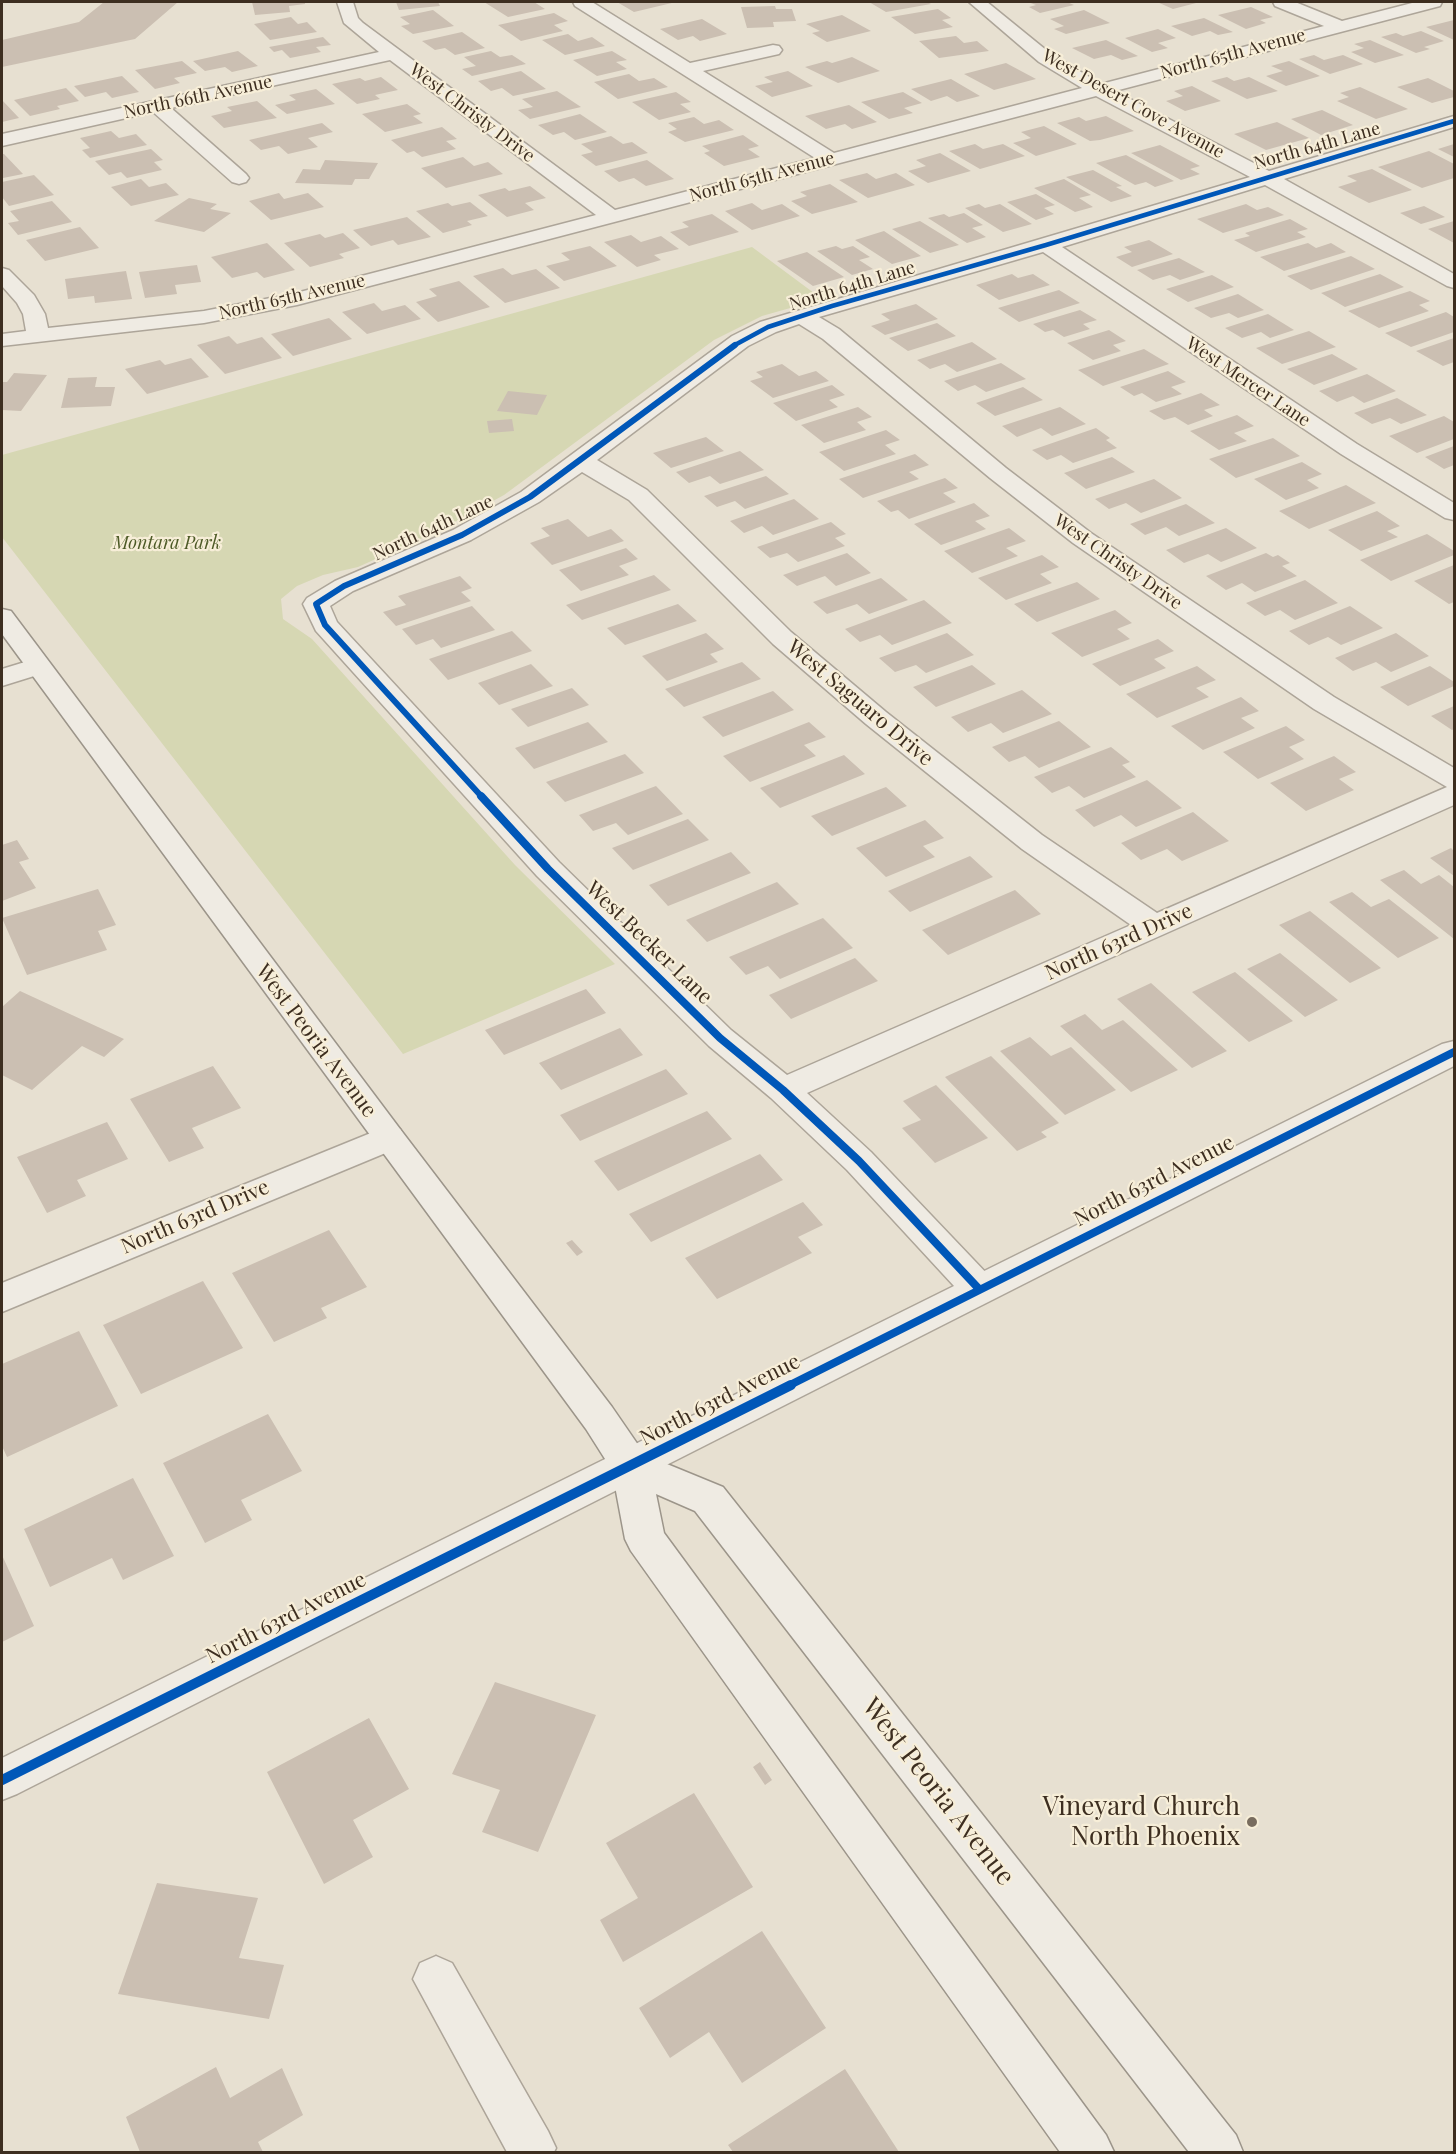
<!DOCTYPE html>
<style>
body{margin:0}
#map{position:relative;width:1456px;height:2154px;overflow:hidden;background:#e7e0d1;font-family:"Playfair Display",serif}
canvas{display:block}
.frame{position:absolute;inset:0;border:3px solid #3d2e20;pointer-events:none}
</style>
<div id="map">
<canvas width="1456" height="2154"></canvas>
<div class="frame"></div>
</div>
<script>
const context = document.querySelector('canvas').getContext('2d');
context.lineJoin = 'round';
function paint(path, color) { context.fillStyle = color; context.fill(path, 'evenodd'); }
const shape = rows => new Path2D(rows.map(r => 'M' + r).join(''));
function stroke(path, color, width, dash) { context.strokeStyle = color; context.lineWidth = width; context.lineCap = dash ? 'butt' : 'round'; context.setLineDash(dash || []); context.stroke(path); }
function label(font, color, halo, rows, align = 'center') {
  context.font = font + ' "Playfair Display",serif'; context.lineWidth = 4.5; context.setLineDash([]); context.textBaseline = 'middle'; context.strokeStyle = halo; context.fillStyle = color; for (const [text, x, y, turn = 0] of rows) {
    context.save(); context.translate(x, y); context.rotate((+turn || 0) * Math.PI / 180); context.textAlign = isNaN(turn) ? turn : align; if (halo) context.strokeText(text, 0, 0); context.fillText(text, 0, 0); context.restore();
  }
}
paint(shape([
 [752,247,822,299,762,316,714,340,504,495,440,530,358,567,323,575,297,586,281,599,283,619,312,639,515,865,615,964,403,1054,2,537,2,455]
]), '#d6d7b3');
paint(shape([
 [104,2,178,2,135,39,2,67,2,40,79,22],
 [252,2,305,2,305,4,289,6,290,12,255,15],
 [396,2,438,2,440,6,399,10],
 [484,2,534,2,545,9,508,17],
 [617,2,676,2,634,12],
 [869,2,927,2,931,4,886,12],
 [1028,2,1067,2,1074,5,1040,13,1029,7,1036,5],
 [1157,2,1200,2,1173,9],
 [775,6,776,9,792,9,796,21,773,22,774,27,747,28,741,7],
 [1251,7,1273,17,1260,20,1266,23,1246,29,1218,15],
 [938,9,951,18,942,20,953,27,915,34,891,17],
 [433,10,454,26,413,34,401,26,410,24,400,17],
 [1084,10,1110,23,1066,34,1054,29,1064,26,1050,19],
 [554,13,568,21,554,25,563,31,521,41,498,25],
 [842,15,871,31,827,42,812,33,820,31,806,24],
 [291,17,298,24,307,22,317,32,270,40,254,24],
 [1204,18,1233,32,1218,35,1210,31,1192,36,1171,26],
 [702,19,727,34,700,41,693,36,678,40,660,29],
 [1454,20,1454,40,1426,27],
 [1158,29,1176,38,1158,43,1168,48,1152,52,1125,38],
 [1421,31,1444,41,1424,47,1430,49,1416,53,1381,37,1396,33,1403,36],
 [462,32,485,48,455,55,445,48,435,50,422,41],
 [568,34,578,41,592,37,605,46,565,55,542,40],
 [956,36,964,43,977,41,989,51,939,58,919,41],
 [323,37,331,45,316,47,321,52,290,58,282,50,274,52,269,47],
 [1106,40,1138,56,1122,60,1111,55,1094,59,1072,48],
 [1370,40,1404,55,1375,63,1351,52,1364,48,1354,44],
 [238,51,258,66,232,72,225,67,205,71,193,61],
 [491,51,500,57,512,55,526,64,472,76,462,69,476,66,464,57],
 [612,51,627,60,616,62,627,69,597,76,573,60],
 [1314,55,1324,60,1343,55,1363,64,1330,74,1299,59],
 [852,57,880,71,838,83,805,67,827,61,832,63],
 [182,61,197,73,174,78,180,83,155,89,135,70],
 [1289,61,1320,76,1286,86,1266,76,1283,71,1271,66],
 [1006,63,1036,79,994,90,964,74],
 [521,71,546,89,513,96,502,88,491,91,478,81],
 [788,71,813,86,772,97,755,86,773,82,764,77],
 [629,74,639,81,654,78,668,87,618,99,594,82],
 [122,76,139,92,112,98,106,92,85,97,74,86],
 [381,77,398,90,375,95,380,99,357,104,332,84,360,78,365,81],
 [1227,77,1234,81,1249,77,1278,91,1247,99,1211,81],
 [1428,78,1454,91,1454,97,1432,103,1397,87],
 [951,79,980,96,957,102,947,96,931,101,911,89],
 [1192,86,1221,101,1185,111,1166,101,1183,96,1174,91],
 [1360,87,1408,109,1376,119,1337,101,1349,97,1340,93],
 [66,88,79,101,57,106,60,109,30,116,14,100],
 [316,89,335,104,287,114,275,105,296,100,289,95],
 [557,91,581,107,530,119,518,110,533,107,522,99],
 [676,92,691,102,680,104,691,112,659,120,632,102],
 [903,92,922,103,904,108,913,113,889,119,861,102],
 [2,100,19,118,2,122],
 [257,101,277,118,224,128,211,116,232,111,227,107],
 [407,104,421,114,413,116,423,123,385,132,362,114],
 [849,105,877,122,852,129,845,124,826,129,805,116],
 [1322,110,1353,125,1321,135,1291,119],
 [580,114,607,132,575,140,564,132,553,135,538,125],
 [1106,116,1134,131,1100,140,1090,141,1057,123,1079,117,1086,121],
 [694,117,704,124,719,120,734,130,685,142,668,132,677,129,668,123],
 [1277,122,1309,138,1266,150,1234,134],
 [322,123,333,132,308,138,318,147,288,154,279,146,261,150,249,140],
 [1044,126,1077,144,1036,156,1013,143,1031,138,1021,132],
 [442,127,457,139,446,141,456,149,422,157,414,151,407,153,391,140],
 [111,131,119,138,136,134,147,145,90,158,82,150,90,148,80,138],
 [743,135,759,146,748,149,760,157,724,166,704,153,710,151,702,146],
 [611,136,623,144,632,142,648,153,596,166,581,155,593,152,581,144],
 [975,144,983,149,1003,144,1025,156,980,169,949,151],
 [1454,144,1454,157,1438,149],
 [1160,145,1200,166,1190,169,1200,174,1181,180,1131,153],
 [151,149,163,160,154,162,162,170,127,178,121,172,109,175,95,161],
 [1429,151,1454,164,1454,178,1422,188,1378,167],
 [940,153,971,171,928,183,908,171,926,166,916,160],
 [2,154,4,154,23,174,3,178],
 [1126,155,1174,181,1155,187,1146,182,1135,185,1096,163],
 [463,157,474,166,488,162,503,174,446,188,421,168],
 [325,160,378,163,369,179,355,179,352,185,295,183,303,169,320,170],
 [647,160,674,179,646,186,634,178,619,182,604,171],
 [1372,169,1412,190,1369,203,1338,187,1357,181,1347,176],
 [1093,170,1122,186,1116,187,1132,196,1111,202,1066,177],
 [867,173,876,179,896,173,915,185,868,198,839,180],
 [34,175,54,195,9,206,2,197,2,182],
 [141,179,149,187,166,183,179,195,131,206,111,187],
 [1064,179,1091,195,1079,198,1093,207,1075,212,1034,188],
 [830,184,858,202,812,214,791,201,807,196,800,192],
 [530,186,546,198,525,203,534,210,507,217,478,195,505,188,509,191],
 [279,193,284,199,308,193,324,207,271,220,249,201],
 [1036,194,1055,205,1044,208,1054,214,1036,220,1007,202],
 [189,198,217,204,210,209,231,213,204,232,154,221],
 [52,201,72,222,18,235,8,223,19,221,10,211],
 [470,202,488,216,467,221,472,225,443,233,416,211,448,203,452,206],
 [752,203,762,210,782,204,800,216,752,230,725,211],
 [979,204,985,208,1000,204,1032,224,1003,232,965,208],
 [1246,204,1257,210,1268,207,1284,215,1223,233,1197,219],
 [1424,206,1445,217,1421,224,1400,213],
 [964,213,983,225,972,228,986,237,967,243,928,218,944,214,949,217],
 [712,214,739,232,689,246,670,232,689,227,682,222],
 [407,217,431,237,398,245,393,240,371,246,353,230],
 [1290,219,1308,229,1297,232,1306,237,1256,252,1234,240,1250,236,1245,233],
 [920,221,959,245,930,253,892,229],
 [1454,221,1454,243,1428,229],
 [80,227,99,248,45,261,26,240],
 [884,231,921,256,892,264,855,240],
 [343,233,360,248,339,254,344,258,310,267,284,243,320,234,325,238],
 [631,235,641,242,661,236,679,249,654,255,661,260,637,267,604,242],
 [1149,240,1173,254,1132,267,1116,257,1132,252,1124,247],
 [267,243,295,270,264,278,257,272,232,278,211,257],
 [1308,243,1316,248,1331,243,1346,252,1284,271,1260,257],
 [590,246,617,266,564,281,546,266,570,260,561,253],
 [836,246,842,249,853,246,870,257,859,260,873,269,852,275,817,251],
 [807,252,844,277,813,286,777,261],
 [1351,256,1375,269,1311,290,1287,276],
 [1179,258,1205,272,1180,280,1170,275,1153,280,1137,270],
 [197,265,201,282,175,285,177,294,145,298,139,272],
 [503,268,512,275,536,269,560,288,505,303,473,276],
 [126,271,132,299,95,303,94,296,68,299,65,279],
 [1012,274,1018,278,1033,274,1050,285,999,300,976,285],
 [1380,274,1404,287,1345,307,1321,293],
 [1212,275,1234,287,1188,302,1166,289],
 [459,281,490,307,438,322,416,302,437,296,429,289],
 [1059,290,1080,303,1019,322,998,308],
 [1410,291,1430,301,1419,305,1429,311,1379,328,1348,311],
 [1238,294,1264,310,1238,318,1229,313,1211,318,1194,308],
 [374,303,382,311,405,305,421,319,367,334,342,312],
 [916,304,938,319,885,335,871,326,890,320,881,314],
 [1080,310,1097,320,1083,324,1090,329,1064,337,1053,330,1045,332,1033,324],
 [1446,312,1454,317,1454,332,1411,347,1385,333],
 [1268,314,1294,330,1270,338,1261,332,1242,338,1225,328],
 [329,318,352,339,293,356,271,334],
 [937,323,956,336,908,351,889,338],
 [1109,330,1126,341,1113,345,1121,351,1093,360,1067,343],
 [1309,331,1336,347,1282,364,1256,348],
 [229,336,237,344,262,337,282,358,225,374,197,345],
 [1454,338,1454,362,1443,366,1416,351],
 [972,342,997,359,957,372,945,364,930,369,917,360],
 [1144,349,1169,364,1103,386,1078,370],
 [1332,354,1358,369,1314,385,1287,369],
 [191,358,209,377,147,394,125,369,160,360,165,365],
 [1001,363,1026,379,986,392,975,385,958,391,944,381],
 [782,364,799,376,816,371,829,381,773,398,750,381,763,377,756,372],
 [1168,371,1186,382,1171,387,1182,394,1156,402,1142,393,1134,396,1120,387],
 [14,373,47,375,21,411,2,410,2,382,7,382],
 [1367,374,1396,391,1364,403,1353,396,1337,402,1319,391],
 [97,377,95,387,115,387,111,406,61,408,68,378],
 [832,385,845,395,829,400,838,407,796,421,773,403],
 [1023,387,1043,400,995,416,976,403],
 [508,391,547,395,537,415,497,411],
 [1201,393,1220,405,1204,410,1213,416,1188,425,1175,417,1164,420,1149,411],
 [1397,398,1427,415,1401,424,1390,418,1372,424,1354,413],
 [858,407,872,417,857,422,866,430,824,443,801,425],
 [1060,407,1086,424,1052,436,1041,428,1017,437,1002,426],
 [1237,415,1254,426,1234,433,1247,441,1219,450,1190,431],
 [1444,416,1454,422,1454,439,1417,453,1389,436],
 [512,419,514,431,489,433,487,421],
 [1096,428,1110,438,1106,440,1117,448,1073,463,1061,455,1047,460,1032,450],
 [886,430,900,440,885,445,896,454,844,471,819,452],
 [706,437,724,451,671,468,653,453],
 [1273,438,1300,456,1236,478,1209,459],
 [1454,446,1454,465,1444,469,1425,457],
 [740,451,764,470,720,484,710,476,689,483,676,472],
 [915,454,929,465,909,472,919,479,863,498,839,479],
 [1112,457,1135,472,1086,489,1064,473],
 [1302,462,1322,474,1307,480,1319,488,1286,500,1254,479],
 [766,476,789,494,745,509,735,501,717,507,704,496],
 [945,478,958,488,943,493,956,502,909,519,898,510,891,512,877,501],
 [1154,479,1182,498,1141,513,1126,503,1109,509,1095,499],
 [1346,485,1376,503,1309,529,1279,511],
 [794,499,819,519,773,535,762,526,744,533,730,521],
 [974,503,990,516,975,521,986,529,941,545,914,524],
 [1186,504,1215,523,1179,536,1166,527,1145,535,1130,524],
 [1377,511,1400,526,1387,531,1398,537,1361,551,1328,530],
 [568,519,588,537,611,529,624,541,552,565,530,543,550,536,541,528],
 [831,522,846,534,835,538,845,546,798,562,787,553,770,558,757,547],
 [1009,528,1026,541,1006,548,1018,556,972,573,944,551],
 [1226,528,1257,548,1221,562,1208,554,1184,563,1166,550],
 [1427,534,1454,551,1454,555,1391,581,1360,560],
 [626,548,638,559,619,566,629,575,581,591,559,570],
 [847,553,871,573,836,586,825,576,797,586,783,575],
 [1266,553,1273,557,1278,555,1290,563,1282,566,1297,576,1255,592,1242,583,1226,590,1206,576],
 [1042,555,1059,567,1040,574,1052,583,1006,600,978,578],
 [1454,565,1454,602,1449,604,1414,581],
 [654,575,671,590,582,620,566,605],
 [460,576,472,588,461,592,471,601,396,626,383,612,406,605,398,596],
 [881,578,908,600,869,614,857,604,827,614,813,602],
 [1305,580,1338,603,1295,620,1280,610,1265,616,1246,603],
 [1077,582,1100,599,1037,622,1014,604],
 [924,600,952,623,892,645,880,635,860,642,845,629],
 [678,604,697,621,625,645,607,628],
 [472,606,495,630,441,648,433,639,416,645,402,629],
 [1350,606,1383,628,1341,645,1328,637,1309,645,1289,631],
 [1115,610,1132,623,1117,629,1130,639,1082,657,1051,633],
 [512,631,532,651,448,680,429,659],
 [706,633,724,649,710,654,718,662,667,681,642,656],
 [947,633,974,655,926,673,916,665,895,672,879,658],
 [1396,633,1429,656,1391,672,1376,662,1353,671,1335,658],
 [1158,639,1174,651,1154,659,1166,668,1120,686,1092,664],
 [742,662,761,679,684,707,665,689],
 [531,664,553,686,499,705,478,683],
 [972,665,996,684,936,707,913,687],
 [1197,666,1216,680,1196,688,1209,697,1157,718,1126,694],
 [1430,666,1454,682,1454,686,1408,706,1380,687],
 [572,688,589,705,528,727,511,709],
 [1022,690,1052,714,1003,733,991,723,968,732,951,717],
 [773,691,794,710,723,737,702,717],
 [1241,697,1259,711,1241,718,1255,728,1203,750,1171,726],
 [1454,706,1454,729,1452,730,1431,716],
 [1059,721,1091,747,1039,768,1025,756,1009,762,992,747],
 [588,722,608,742,534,769,515,748],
 [809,722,826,737,804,745,816,756,750,782,723,756],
 [1286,726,1305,740,1289,747,1304,759,1258,779,1223,752],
 [1111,747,1130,762,1122,765,1136,777,1084,798,1069,786,1052,793,1034,777],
 [625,754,644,773,565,802,546,782],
 [844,755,865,774,780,808,760,788],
 [1334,756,1356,772,1339,779,1354,790,1306,811,1270,783],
 [1147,780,1182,808,1136,827,1121,815,1094,827,1075,810],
 [656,786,683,814,628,835,616,823,593,831,579,815],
 [886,787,907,806,832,836,811,816],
 [1193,812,1229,841,1182,861,1167,849,1141,860,1121,843],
 [688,819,709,840,633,870,612,848],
 [925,820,944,838,923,846,935,857,886,877,856,848],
 [17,840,29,859,19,862,36,888,2,901,2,845],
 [1451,848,1454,851,1454,876,1430,858],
 [731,852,751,873,668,906,649,885],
 [970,856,993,877,910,912,888,891],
 [1404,870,1421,884,1439,875,1454,887,1454,939,1380,880],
 [777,882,799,904,707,942,686,920],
 [98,889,116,925,98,931,107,950,27,975,2,918],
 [1015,890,1041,914,948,955,922,930],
 [1352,892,1371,907,1389,899,1439,938,1398,958,1329,902],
 [1310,911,1381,968,1350,983,1279,925],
 [823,918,853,948,780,979,768,966,746,975,729,957],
 [1280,953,1338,1000,1305,1017,1247,969],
 [855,958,878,981,791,1019,769,995],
 [1235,972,1293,1021,1249,1042,1192,992],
 [1151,983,1227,1051,1192,1068,1117,999],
 [586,989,606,1013,504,1055,485,1030],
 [20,991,124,1039,104,1057,82,1046,32,1090,2,1075,2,1007],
 [1085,1014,1102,1030,1123,1020,1178,1070,1131,1092,1060,1026],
 [620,1028,643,1055,561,1090,539,1063],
 [1030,1037,1051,1056,1071,1047,1116,1090,1065,1115,1000,1051],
 [991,1056,1059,1123,1041,1132,1047,1137,1017,1151,945,1077],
 [213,1066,241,1108,192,1128,204,1148,169,1162,130,1099],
 [666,1069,688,1094,580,1141,560,1115],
 [936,1085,988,1138,935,1163,902,1128,921,1120,903,1101],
 [707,1111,732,1139,618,1191,594,1161],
 [107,1122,128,1159,77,1180,86,1196,47,1213,17,1157],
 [760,1154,783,1180,651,1242,629,1214],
 [803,1202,823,1225,798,1237,812,1253,717,1299,685,1258],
 [329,1230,367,1287,321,1308,327,1318,274,1342,232,1273],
 [572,1240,583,1252,577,1256,566,1243],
 [203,1281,243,1348,141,1394,103,1325],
 [79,1331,118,1406,7,1457,2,1446,2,1364],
 [268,1414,302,1471,241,1500,252,1520,205,1543,163,1463],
 [133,1478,174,1556,123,1580,112,1558,50,1587,24,1529],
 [2,1555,34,1626,2,1642],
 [495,1682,596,1715,538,1852,482,1832,500,1790,452,1774],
 [369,1718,409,1789,353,1820,373,1857,324,1884,267,1772],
 [760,1762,772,1780,765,1785,753,1767],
 [694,1793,753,1887,623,1962,600,1920,638,1898,606,1843],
 [157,1883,258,1898,239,1958,284,1965,269,2019,118,1994],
 [762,1931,826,2028,742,2083,709,2032,670,2058,639,2008],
 [216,2067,230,2098,282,2068,303,2115,258,2142,263,2152,140,2152,126,2117],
 [845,2069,899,2152,733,2152,728,2145]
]), '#cbbfb2');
const minor = shape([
 [337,2,353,2,358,18,363,23,615,210,815,158,575,6,573,2,592,2,690,63,773,45,779,46,782,50,779,54,703,71,834,153,1082,88,1039,62,969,2,987,2,1051,54,1101,84,1324,26,1275,6,1273,2,1295,2,1342,21,1416,2,1442,2,1440,6,1115,91,1269,171,1454,116,1454,127,1284,179,1454,274,1454,288,1447,286,1265,185,1062,247,1357,444,1454,503,1454,520,1445,518,1341,454,1043,252,819,317,839,329,1006,468,1091,533,1334,697,1454,768,1454,805,807,1093,871,1152,992,1279,997,1289,992,1299,979,1303,966,1299,847,1170,771,1098,709,1046,537,876,316,631,303,604,307,598,335,581,453,530,521,492,732,336,760,322,1250,177,1096,96,297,305,204,323,2,346,2,334,26,331,23,314,17,303,2,286,2,268,9,270,34,295,45,314,48,328,204,311,296,293,596,215,390,60,171,108,246,174,249,178,246,182,239,184,232,182,153,112,2,146,2,134,379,52,344,23,337,2],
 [799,324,823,339,990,478,1073,543,1314,709,1447,787,1157,913,1042,835,886,712,791,632,647,490,597,460,748,346,776,332,799,324],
 [582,472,629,500,773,644,866,724,1022,849,1131,925,787,1075,731,1030,559,862,337,622,330,606,353,591,471,540,539,502,582,472],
 [38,658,47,660,51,666,47,672,2,686,2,669,38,658],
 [388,1126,400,1129,405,1138,400,1147,2,1312,2,1283,388,1126],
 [436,1956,452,1963,548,2131,556,2148,554,2152,507,2152,413,1979,420,1963,436,1956]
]);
const tertiary = shape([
 [1454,1041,1454,1066,17,1794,2,1800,2,1758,1442,1044,1454,1041]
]);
const secondary = shape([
 [2,609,11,611,400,1129,612,1407,645,1455,723,1487,1236,2135,1243,2152,1189,2152,695,1511,656,1494,664,1533,1106,2135,1114,2152,1060,2152,631,1551,625,1539,612,1470,586,1429,2,634,2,609]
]);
stroke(minor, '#ada599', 3);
stroke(tertiary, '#ada599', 3);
stroke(secondary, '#9c958a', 3);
paint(minor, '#efebe3');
paint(tertiary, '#efebe3');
paint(secondary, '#efebe3');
stroke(shape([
 [733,346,768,327,832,306,1046,245,1454,121]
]), '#0057b8', 4.5);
stroke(shape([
 [482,797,325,625,316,604,344,586,462,535,530,497,735,345]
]), '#0057b8', 6);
stroke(shape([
 [481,796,548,869,720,1038,783,1090,859,1161,979,1289],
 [788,1386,1454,1052]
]), '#0057b8', 8);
stroke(shape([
 [2,1780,791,1385]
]), '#0057b8', 10);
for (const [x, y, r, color] of [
 [1252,1822,6,"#786c5e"]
]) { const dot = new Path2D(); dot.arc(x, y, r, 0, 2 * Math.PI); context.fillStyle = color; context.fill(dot); stroke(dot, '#f7eed8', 2); }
label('18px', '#3d2e20', '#f7eed8', [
 ["North 65th Avenue",1233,54,-15],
 ["North 66th Avenue",198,97,-12],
 ["West Desert Cove Avenue",1133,104,29],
 ["West Christy Drive",472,113,37],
 ["North 64th Lane",1317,146,-16],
 ["North 65th Avenue",762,177,-15],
 ["North 64th Lane",852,286,-17],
 ["North 65th Avenue",292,297,-13],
 ["West Mercer Lane",1248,382,34],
 ["North 64th Lane",433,528,-25],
 ["West Christy Drive",1118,562,35]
]);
label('italic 18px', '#4d5a26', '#f7eed8', [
 ["Montara Park",167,543]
]);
label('21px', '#3d2e20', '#f7eed8', [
 ["West Saguaro Drive",860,703,40],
 ["North 63rd Drive",1119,942,-24],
 ["West Becker Lane",649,943,44],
 ["West Peoria Avenue",316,1041,53],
 ["North 63rd Avenue",1154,1181,-27],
 ["North 63rd Drive",195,1217,-23],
 ["North 63rd Avenue",720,1400,-27],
 ["North 63rd Avenue",286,1618,-27]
]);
label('26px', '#3d2e20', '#f7eed8', [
 ["West Peoria Avenue",938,1792,52]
]);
label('26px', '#3d2e20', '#f7eed8', [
 ["Vineyard Church",1240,1807],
 ["North Phoenix",1240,1837]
], 'right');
</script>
